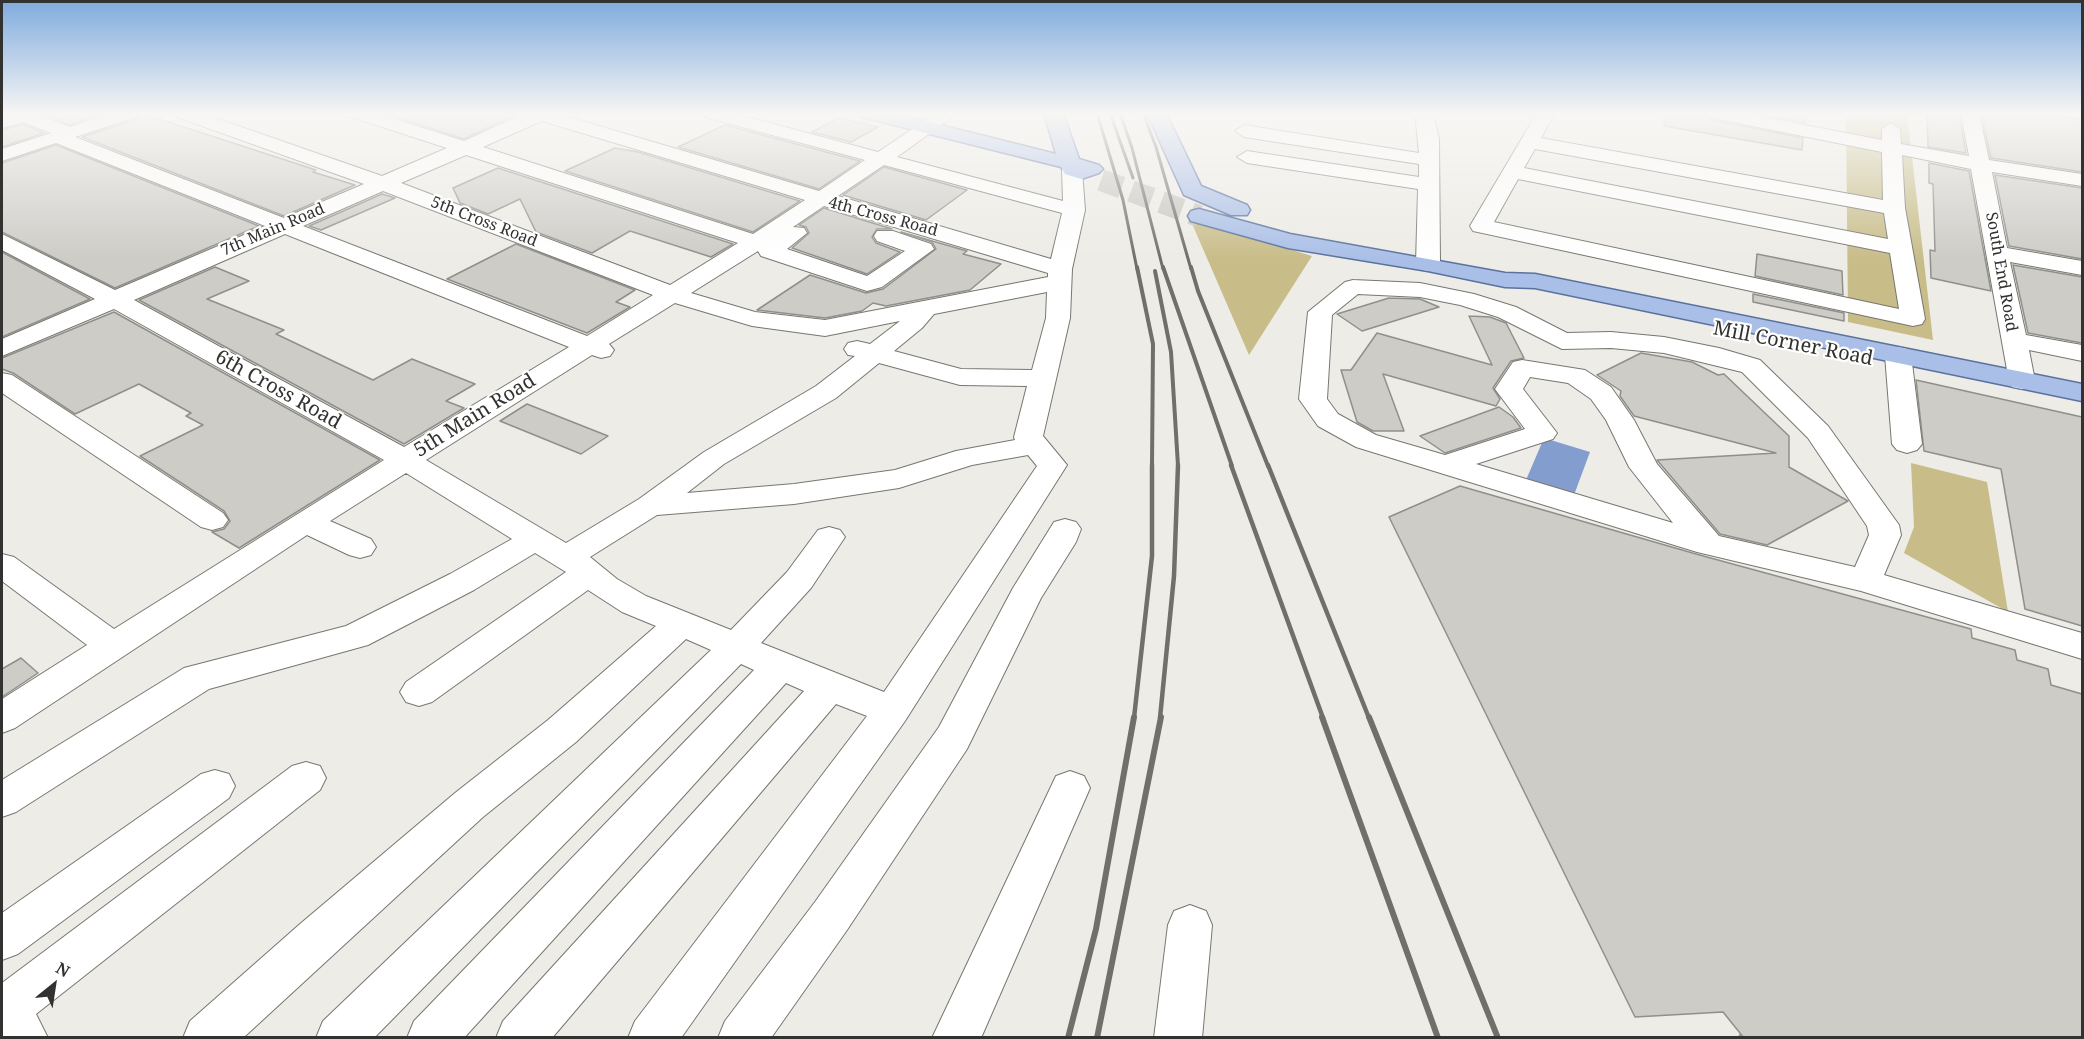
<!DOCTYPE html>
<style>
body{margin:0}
#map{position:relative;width:2084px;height:1039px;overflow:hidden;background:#eeece6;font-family:"Noto Serif",serif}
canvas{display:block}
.frame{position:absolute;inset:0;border:3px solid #323230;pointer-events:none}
.north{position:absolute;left:24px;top:955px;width:60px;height:60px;-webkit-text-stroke:4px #fff;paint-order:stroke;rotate:30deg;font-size:16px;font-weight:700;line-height:24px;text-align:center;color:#323230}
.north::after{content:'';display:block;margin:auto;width:21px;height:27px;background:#323230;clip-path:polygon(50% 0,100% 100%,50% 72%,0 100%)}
</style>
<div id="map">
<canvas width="2084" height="1039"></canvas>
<div class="frame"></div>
<div class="north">N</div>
</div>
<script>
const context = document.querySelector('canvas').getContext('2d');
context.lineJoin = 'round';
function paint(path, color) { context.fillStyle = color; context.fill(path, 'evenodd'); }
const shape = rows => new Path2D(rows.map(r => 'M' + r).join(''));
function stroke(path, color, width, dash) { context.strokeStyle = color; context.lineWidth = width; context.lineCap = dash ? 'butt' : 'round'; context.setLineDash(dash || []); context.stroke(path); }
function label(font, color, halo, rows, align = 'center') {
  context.font = font + ' "Noto Serif",serif'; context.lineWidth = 4.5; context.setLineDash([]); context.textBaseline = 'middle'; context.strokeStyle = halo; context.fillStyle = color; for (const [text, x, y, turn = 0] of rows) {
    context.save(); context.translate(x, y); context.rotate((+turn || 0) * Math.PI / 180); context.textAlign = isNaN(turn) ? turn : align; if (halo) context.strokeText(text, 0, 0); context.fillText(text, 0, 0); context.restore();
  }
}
paint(shape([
 [1846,113,1907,113,1933,340,1848,322],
 [1190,219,1312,256,1249,355],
 [1911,463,1987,482,2008,612,1904,553,1914,527]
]), '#c8bd89');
paint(shape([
 [1544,438,1590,452,1574,495,1526,480]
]), '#839dce');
const building = shape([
 [40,113,103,113,70,125,40,113],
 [141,113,316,170,313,172,355,185,284,216,82,137,137,119,141,113],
 [384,113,519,113,464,139,384,113],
 [1665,113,1702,113,1713,120,1803,138,1802,150,1664,126,1665,113],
 [1756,113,1806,113,1805,123,1756,113],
 [1927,113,1959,113,1966,153,1928,147,1927,113],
 [1981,113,2052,113,2082,121,2082,172,1991,158,1981,113],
 [838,118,878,127,851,142,812,132,838,118],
 [23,124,44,133,2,147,2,130,23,124],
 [725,125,860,161,819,189,678,147,725,125],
 [56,145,259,226,115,288,2,232,2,163,56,145],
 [615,148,638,152,800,201,753,232,565,171,615,148],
 [1929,163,1969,171,1991,291,1931,278,1930,250,1935,251,1933,184,1929,183,1929,163],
 [884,167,967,190,926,220,843,195,884,167],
 [498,168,733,244,711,257,630,231,592,253,536,232,520,199,488,214,460,203,453,188,498,168],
 [1995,175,2082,188,2082,259,2009,246,1995,175],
 [382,194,395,198,321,230,309,226,382,194],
 [824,208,892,229,877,229,872,237,876,243,900,252,867,274,792,248,809,233,806,227,799,225,824,208],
 [901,232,967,251,963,254,1001,264,970,290,886,306,873,303,862,311,825,318,757,310,810,275,866,293,883,289,936,249,932,242,901,232],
 [516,244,635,290,616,302,630,307,587,333,447,279,516,244],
 [2,252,90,299,2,337,2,252],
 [1757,254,1842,271,1843,295,1755,276,1757,254],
 [2013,265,2082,277,2082,343,2028,333,2013,265],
 [215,267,249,281,207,299,284,330,276,334,373,380,412,359,475,384,446,401,464,408,404,444,139,300,215,267],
 [1753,294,1844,313,1844,321,1753,302,1753,294],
 [1389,298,1420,299,1439,307,1362,331,1337,314,1389,298],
 [114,312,380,460,239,548,212,532,224,529,230,521,224,511,140,456,203,425,186,416,191,413,139,384,75,414,13,373,2,369,2,358,114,312],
 [1469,316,1490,317,1506,323,1524,358,1511,361,1493,388,1500,399,1496,406,1383,374,1404,431,1373,431,1357,422,1341,370,1351,370,1377,333,1492,365,1469,316],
 [1641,353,1692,362,1718,375,1724,374,1789,436,1789,467,1848,501,1767,545,1720,534,1657,460,1776,453,1634,416,1620,396,1621,391,1597,375,1641,353],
 [1916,380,2082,417,2082,626,2025,609,2001,469,1924,451,1916,380],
 [527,404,608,436,581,454,500,421,527,404],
 [1499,407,1513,417,1521,428,1445,453,1420,436,1499,407],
 [1460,486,1696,554,1971,629,1972,638,2015,650,2017,660,2048,669,2051,685,2082,694,2082,1038,1744,1038,1723,1012,1635,1017,1389,517,1460,486],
 [21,658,38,673,2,697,2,669,21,658]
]);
paint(building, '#cdccc7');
stroke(building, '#908f89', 1.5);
stroke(shape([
 [1101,180,1199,216]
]), '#c8c7c2', 22, [22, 10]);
const minor = shape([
 [13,113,33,113,70,127,111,113,139,113,136,117,75,137,284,218,364,184,177,117,174,113,201,113,382,176,447,148,351,117,348,113,376,113,464,141,525,113,555,113,819,191,865,160,705,117,702,113,733,113,878,152,936,113,958,113,897,157,1063,201,1062,170,1065,166,1079,166,1082,170,1085,210,1072,269,1070,318,1043,436,1067,465,905,721,681,1038,628,1038,635,1021,867,716,836,704,552,1038,496,1038,503,1021,804,691,786,683,464,1038,407,1038,414,1021,754,670,741,664,374,1038,316,1038,323,1021,711,650,686,639,576,742,483,817,243,1038,183,1038,190,1021,300,924,455,793,548,720,656,626,622,612,588,590,432,702,419,706,406,702,400,692,406,682,566,572,535,553,474,590,368,645,209,689,16,812,2,817,2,780,184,668,346,626,450,574,512,539,406,473,330,521,371,539,376,547,371,555,360,558,349,555,307,535,15,728,2,733,2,699,87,645,2,581,2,554,14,557,114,629,384,460,114,309,2,356,2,339,95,299,2,250,2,234,115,290,265,226,56,143,2,161,2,149,51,133,23,122,2,128,2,117,13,113],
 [542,121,805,200,753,234,483,147,542,121],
 [466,155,738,243,670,285,401,183,466,155],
 [884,165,1062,213,1051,259,838,196,884,165],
 [383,191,653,295,587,336,303,226,383,191],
 [824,206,1048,273,1048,277,825,320,755,312,691,293,758,251,761,256,867,291,882,287,934,249,931,244,893,231,877,231,874,236,877,241,905,251,867,276,787,249,807,233,804,228,793,227,824,206],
 [285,234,569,347,404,447,134,300,285,234],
 [1047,292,1046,318,1032,370,961,369,894,351,922,328,934,314,1047,292],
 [675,303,752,326,825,336,900,321,870,344,857,341,848,343,844,349,848,355,855,356,816,386,704,452,639,499,566,543,426,460,592,355,601,358,610,356,614,350,609,344,675,303],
 [879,363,960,385,1027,386,1014,437,1015,440,956,451,895,470,794,484,687,493,724,464,836,398,879,363],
 [1028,455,1037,466,884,692,761,643,811,588,845,537,840,530,829,527,818,530,787,572,731,630,646,596,617,579,590,557,657,515,794,504,899,488,972,465,1028,455],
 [1415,113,1433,113,1439,139,1440,264,1436,269,1428,271,1420,269,1416,264,1418,189,1247,163,1237,157,1247,151,1419,177,1419,164,1244,137,1235,131,1244,125,1419,153,1415,113],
 [1537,113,1555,113,1541,138,1883,200,1882,152,1713,118,1704,113,1743,113,1882,140,1882,129,1891,123,1900,129,1901,144,1969,156,1961,113,1979,113,1989,160,2082,174,2082,186,1992,172,2007,248,2082,261,2082,275,2010,262,2026,335,2082,345,2082,361,2029,350,2035,381,2032,387,2022,389,2012,387,2009,381,1971,169,1902,155,1905,208,1925,319,1922,324,1913,326,1473,231,1470,226,1537,113],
 [1535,149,1884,213,1888,239,1524,168,1535,149],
 [1518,179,1890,253,1899,309,1494,222,1518,179],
 [2070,113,2082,113,2082,119,2073,117,2070,113],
 [1353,280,1420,283,1474,294,1516,307,1567,333,1611,332,1664,337,1719,348,1760,360,1828,426,1899,525,1901,535,1884,575,2082,633,2082,659,1861,591,1697,552,1356,447,1318,426,1299,399,1308,312,1345,282,1353,280],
 [1358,294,1420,297,1460,305,1498,317,1562,349,1611,348,1664,353,1742,372,1808,438,1867,526,1869,535,1855,567,1719,536,1657,464,1634,420,1611,387,1585,370,1522,360,1513,362,1495,389,1525,429,1445,455,1376,435,1338,414,1327,399,1332,315,1358,294],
 [1530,377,1568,383,1591,399,1606,420,1629,467,1673,523,1476,464,1553,439,1557,433,1523,389,1530,377],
 [1898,347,1907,349,1911,355,1922,444,1917,450,1907,453,1897,450,1892,444,1885,355,1889,349,1898,347],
 [2,373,12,375,223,513,228,520,223,527,212,530,201,527,2,393,2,373],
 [1065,519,1076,522,1081,529,1076,542,1041,598,967,749,847,930,771,1038,718,1038,725,1021,815,902,939,727,1013,588,1054,522,1065,519],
 [306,762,320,766,326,778,320,790,36,1014,48,1038,2,1038,2,983,292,766,306,762],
 [215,770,229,774,235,786,229,798,18,954,2,960,2,913,201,774,215,770],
 [1070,771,1084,776,1090,788,981,1038,932,1038,1056,776,1070,771],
 [1190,905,1206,911,1212,925,1202,1038,1154,1038,1168,925,1174,911,1190,905]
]);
const major = shape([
 [860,113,893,113,1056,154,1044,113,1063,113,1079,159,1099,165,1103,169,1099,173,1081,179,1065,174,1061,167,862,117,860,113],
 [1147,113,1166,113,1201,186,1247,205,1250,210,1247,215,1231,215,1184,195,1147,113],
 [1199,209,1290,234,1505,273,1535,274,2082,384,2082,401,1535,288,1505,287,1428,271,1288,248,1191,221,1188,216,1191,211,1199,209]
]);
stroke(minor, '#777670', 2);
stroke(major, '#5b729d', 3);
stroke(shape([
 [1740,1038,1742,1035]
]), '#9d9b97', 5, [6, 6]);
paint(minor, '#fff');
paint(major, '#aabfe8');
stroke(shape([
 [1097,113,1123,200,1137,269],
 [1110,113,1133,178],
 [1120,113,1132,148,1163,269],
 [1143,113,1156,147,1191,269]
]), '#706f6c', 3);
stroke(shape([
 [1137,267,1153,344,1152,466],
 [1163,267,1232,466],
 [1191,267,1198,291,1268,466],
 [1155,271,1171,352,1178,466]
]), '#706f6c', 4);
stroke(shape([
 [1231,465,1323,718],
 [1268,465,1369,718],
 [1134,718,1152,556,1152,465],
 [1160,718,1174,576,1178,465]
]), '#706f6c', 4.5);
stroke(shape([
 [1322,717,1438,1038],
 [1369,717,1498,1038],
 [1068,1038,1096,929,1134,717],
 [1097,1038,1161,717]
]), '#706f6c', 6);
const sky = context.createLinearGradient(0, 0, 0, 259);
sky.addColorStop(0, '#7fabde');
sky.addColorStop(0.44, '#f7f6f4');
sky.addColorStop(1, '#f7f6f400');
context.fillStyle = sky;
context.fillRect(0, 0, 2084, 259);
label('16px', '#323230', '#fff', [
 ["4th Cross Road",883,217,15],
 ["5th Cross Road",484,222,21],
 ["7th Main Road",273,230,-23],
 ["South End Road",2001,272,80]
]);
label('20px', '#323230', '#fff', [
 ["Mill Corner Road",1793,344,11],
 ["6th Cross Road",278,390,29],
 ["5th Main Road",475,416,-32]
]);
</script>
